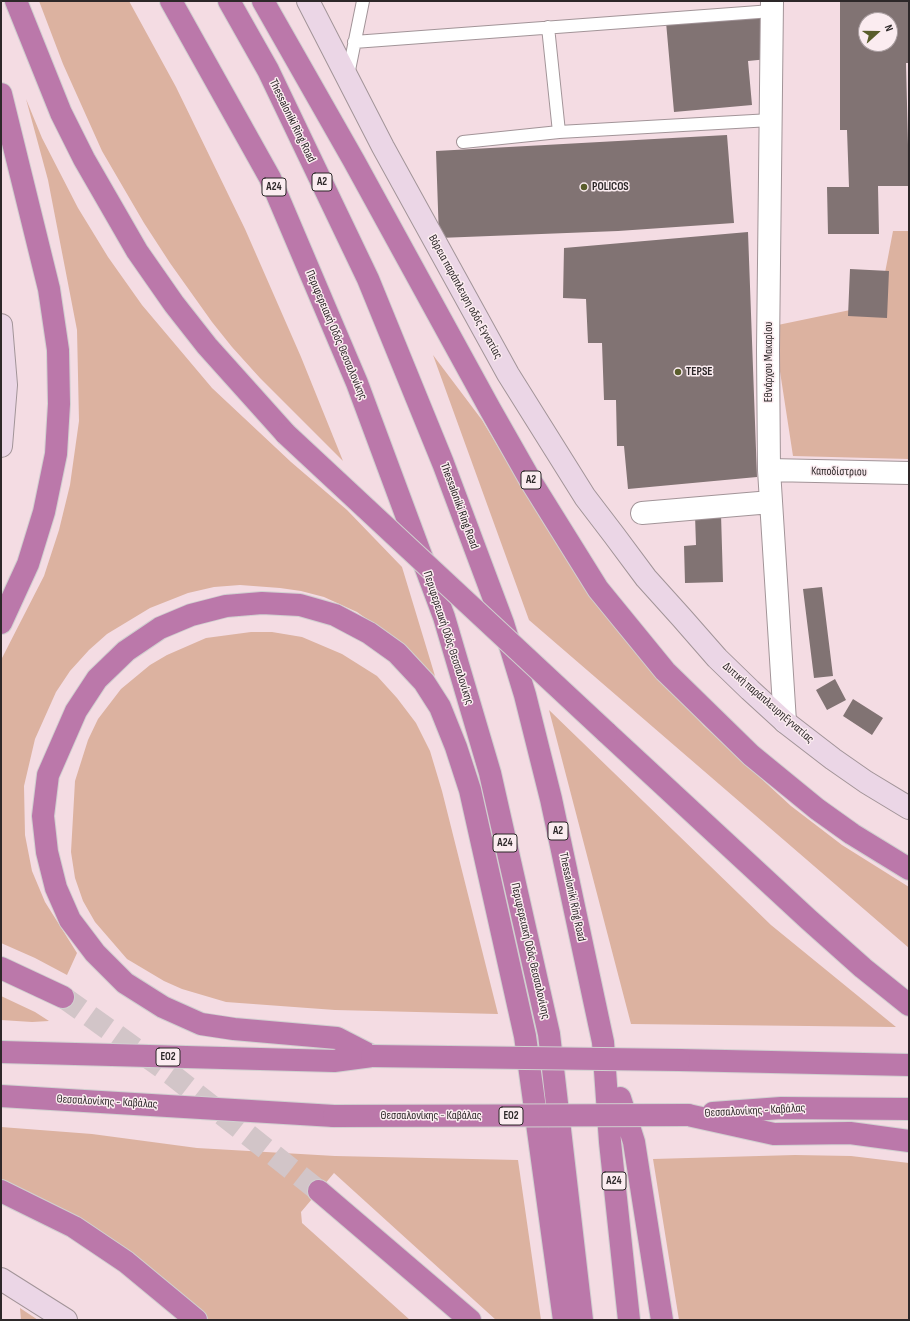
<!DOCTYPE html>
<meta charset="utf-8">
<style>
body{margin:0}
#map{position:relative;width:910px;height:1321px;overflow:hidden;background:#fbecf0;font-family:"Sofia Sans Condensed",sans-serif}
canvas{display:block}
.frame{position:absolute;inset:0;border:2px solid #2d2829;pointer-events:none}
.north{position:absolute;left:858px;top:12px;width:40px;height:40px;box-sizing:border-box;background:#fbecf0;border:1px solid #a99ea0;border-radius:50%;rotate:69deg;font-size:11px;font-weight:700;line-height:16px;text-align:center;color:#2d2829}
.north::after{content:'';display:block;margin:auto;width:14px;height:18px;background:#595d2b;clip-path:polygon(50% 0,100% 100%,50% 72%,0 100%)}
</style>
<div id="map">
<canvas width="910" height="1321"></canvas>
<div class="frame"></div>
<div class="north">N</div>
</div>
<script>
const context = document.querySelector('canvas').getContext('2d');
context.lineJoin = 'round';
function paint(path, color) { context.fillStyle = color; context.fill(path, 'evenodd'); }
const shape = rows => new Path2D(rows.map(r => 'M' + r).join(''));
function stroke(path, color, width, dash) { context.strokeStyle = color; context.lineWidth = width; context.lineCap = dash ? 'butt' : 'round'; context.setLineDash(dash || []); context.stroke(path); }
function label(font, color, halo, rows, align = 'center') {
  context.font = font + ' "Sofia Sans Condensed",sans-serif'; context.lineWidth = 3; context.setLineDash([]); context.textBaseline = 'middle'; context.strokeStyle = halo; context.fillStyle = color; for (const [text, x, y, turn = 0] of rows) {
    context.save(); context.translate(x, y); context.rotate((+turn || 0) * Math.PI / 180); context.textAlign = isNaN(turn) ? turn : align; if (halo) context.strokeText(text, 0, 0); context.fillText(text, 0, 0); context.restore();
  }
}
paint(shape([
 [1,1,909,1,909,1320,1,1320],
 [866,20,890,20,890,44,866,44]
]), '#f4dce3');
paint(shape([
 [39,1,129,1,176,87,245,229,301,357,343,461,260,378,232,347,212,322,170,263,144,223,102,151,63,64],
 [26,99,42,138,78,208,108,257,142,305,212,388,291,462,347,510,402,567,435,676,371,622,357,612,324,597,301,591,280,588,240,585,214,587,188,593,150,608,107,634,89,650,70,671,56,692,35,739,24,786,25,835,32,871,45,902,77,953,67,975,35,958,1,943,1,660,44,576,59,530,70,485,79,421,77,330,48,180],
 [893,231,909,231,909,459,793,456,773,326,879,304],
 [433,355,482,420,545,526,590,591,668,687,704,726,791,806,842,845,909,887,909,948,529,620],
 [251,632,272,632,302,637,342,654,377,676,397,698,416,723,430,751,442,791,498,1014,335,1010,226,1002,182,989,164,981,127,959,95,922,83,901,75,878,71,852,75,781,88,740,98,719,121,689,150,665,167,655,206,638],
 [549,710,771,925,896,1027,631,1024],
 [1,996,35,1012,49,1021,32,1022,1,1020],
 [1,1127,92,1134,197,1148,335,1156,518,1160,541,1320,496,1320,334,1173,301,1212,302,1223,410,1320,207,1320,171,1293,1,1191],
 [795,1155,851,1156,909,1163,909,1320,679,1320,653,1159],
 [20,1308,38,1320,21,1320]
]), '#dcb2a0');
paint(shape([
 [840,1,909,1,909,63,906,63,909,186,878,186,879,234,828,234,827,187,849,187,847,130,840,130],
 [866,20,890,20,890,44,866,44],
 [764,13,768,59,748,61,752,105,674,112,666,22],
 [727,135,734,223,618,231,439,238,436,151],
 [748,232,757,477,628,489,624,446,617,446,616,400,604,400,602,343,588,343,586,299,563,298,564,248],
 [850,269,889,271,887,318,848,316],
 [721,514,723,582,685,583,684,546,696,545,695,515],
 [822,587,833,676,814,678,803,589],
 [835,679,846,700,827,710,816,690],
 [853,699,883,718,872,735,843,716]
]), '#817373');
stroke(shape([
 [63,997,171,1074,319,1191]
]), '#d2c5c8', 22, [22, 11]);
const lane = shape([
 [354,42,772,11],
 [348,75,363,1],
 [559,132,771,120],
 [463,142,559,132,548,27]
]);
const street = shape([
 [772,1,768,350,769,470,785,722],
 [769,470,909,473],
 [642,513,771,502]
]);
const secondary = shape([
 [308,1,383,147,508,374,585,497,614,535,646,578,682,618,717,658,750,690,785,722,833,759,866,782,909,808],
 [1,325,6,385,1,446],
 [1,1279,66,1320]
]);
const highway = shape([
 [16,1,61,113,84,159,137,251,174,304,207,346,286,434],
 [171,1,270,178,357,383,444,617,490,773,549,1034,582,1320],
 [229,1,268,70,368,279,443,463,503,623,525,695,551,799,603,1042,610,1142,629,1320],
 [263,1,354,161,490,409,532,483,598,589,665,671,751,755,817,809,852,834,909,869],
 [1,94,49,289,58,350,59,404,56,454,44,512,28,564,1,623],
 [606,732,808,919,863,968,909,1005],
 [1,968,63,997],
 [1,1052,334,1061,372,1056],
 [372,1056,337,1038,234,1029,201,1024,163,1007,125,983,95,953,70,920,56,888,47,852,43,816,48,775,76,711,97,679,126,651,160,628,191,615,226,606,262,603,300,605,335,615,369,633,397,653,424,682,440,707,456,747,470,790,525,1036,564,1320],
 [679,1060,909,1065],
 [1,1096,334,1116],
 [620,1098,634,1142,662,1320],
 [713,1113,781,1108,909,1109],
 [688,1115,774,1134,850,1133,909,1141],
 [1,1191,74,1227,126,1262,196,1320],
 [319,1191,470,1320]
]);
stroke(lane, '#a29498', 14);
stroke(street, '#a29498', 24);
stroke(secondary, '#a29498', 24);
stroke(highway, '#d1d0d0', 24);
stroke(lane, '#fff', 12);
stroke(street, '#fff', 22);
stroke(secondary, '#ebd6e6', 22);
stroke(highway, '#bb78aa', 22);
const highwayBridge = shape([
 [286,434,606,732],
 [372,1056,679,1060],
 [334,1116,688,1115]
]);
stroke(highwayBridge, '#d1d0d0', 24, []);
stroke(highwayBridge, '#bb78aa', 22);
for (const [x, y, r, color] of [
 [584,187,4,"#595d2b"],
 [678,372,4,"#595d2b"]
]) { const dot = new Path2D(); dot.arc(x, y, r, 0, 2 * Math.PI); context.fillStyle = color; context.fill(dot); stroke(dot, '#fbecf0', 1.5); }
for (const [x, y, w] of [
 [322,182,20],
 [274,187,24],
 [531,480,20],
 [558,831,20],
 [505,843,24],
 [168,1057,24],
 [511,1116,24],
 [614,1181,24]
]) { const box = new Path2D(); box.roundRect(x - w / 2, y - 9, w, 18, 3); context.fillStyle = '#fbecf0'; context.fill(box); stroke(box, '#2d2829', 1); }
label('bold 11px', '#2d2829', null, [
 ["Α2",322,182],
 ["Α24",274,187],
 ["Α2",531,480],
 ["Α2",558,831],
 ["Α24",505,843],
 ["ΕΟ2",168,1057],
 ["ΕΟ2",511,1116],
 ["Α24",614,1181]
]);
label('12px', '#2d2829', '#fbecf0', [
 ["Thessaloniki Ring Road",292,121,64],
 ["Βόρεια παράπλευρη οδός Εγνατίας",465,297,61],
 ["Περιφερειακή Οδός Θεσσαλονίκης",336,335,67],
 ["Εθνάρχου Μακαρίου",769,362,-90],
 ["Καποδίστριου",839,472,1],
 ["Thessaloniki Ring Road",459,506,70],
 ["Περιφερειακή Οδός Θεσσαλονίκης",448,638,72],
 ["Δυτική παράπλευρηΕγνατίας",768,703,41],
 ["Thessaloniki Ring Road",572,897,78],
 ["Περιφερειακή Οδός Θεσσαλονίκης",530,951,77],
 ["Θεσσαλονίκης - Καβάλας",107,1102,3],
 ["Θεσσαλονίκης - Καβάλας",755,1111,-3],
 ["Θεσσαλονίκης - Καβάλας",431,1116]
]);
label('bold 12px', '#2d2829', '#fbecf0', [
 ["POLICOS",592,187],
 ["TEPSE",686,372]
], 'left');
</script>
